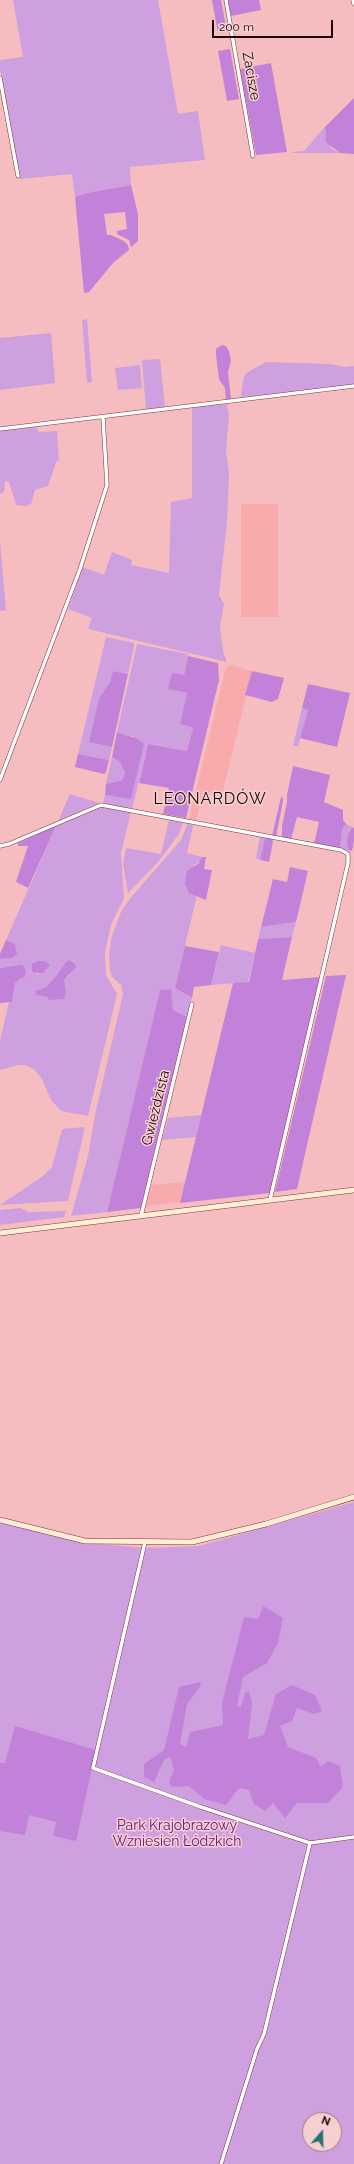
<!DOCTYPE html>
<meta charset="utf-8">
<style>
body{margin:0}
#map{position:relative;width:354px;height:2164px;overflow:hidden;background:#f5bdbf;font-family:Raleway,sans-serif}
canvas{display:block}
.north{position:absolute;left:302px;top:2112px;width:40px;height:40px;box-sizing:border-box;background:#f6d0d0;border:1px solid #a07e7f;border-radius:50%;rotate:20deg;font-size:11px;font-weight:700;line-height:16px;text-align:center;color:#1f0205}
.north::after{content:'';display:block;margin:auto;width:14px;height:18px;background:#277273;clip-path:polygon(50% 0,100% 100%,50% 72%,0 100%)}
.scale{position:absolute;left:212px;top:20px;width:121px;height:18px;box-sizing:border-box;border:2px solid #1f0205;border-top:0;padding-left:5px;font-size:12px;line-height:14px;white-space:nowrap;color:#1f0205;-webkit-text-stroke:3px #f6d0d0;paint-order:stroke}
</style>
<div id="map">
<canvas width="354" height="2164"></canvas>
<div class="north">N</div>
<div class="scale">200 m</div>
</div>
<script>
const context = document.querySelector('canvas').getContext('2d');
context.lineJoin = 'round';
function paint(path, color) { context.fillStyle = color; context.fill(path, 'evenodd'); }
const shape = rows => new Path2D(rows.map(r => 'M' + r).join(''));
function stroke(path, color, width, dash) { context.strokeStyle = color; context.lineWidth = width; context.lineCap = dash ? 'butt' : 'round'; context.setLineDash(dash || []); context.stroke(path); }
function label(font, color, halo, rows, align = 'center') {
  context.font = font + ' Raleway,sans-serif'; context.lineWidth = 3; context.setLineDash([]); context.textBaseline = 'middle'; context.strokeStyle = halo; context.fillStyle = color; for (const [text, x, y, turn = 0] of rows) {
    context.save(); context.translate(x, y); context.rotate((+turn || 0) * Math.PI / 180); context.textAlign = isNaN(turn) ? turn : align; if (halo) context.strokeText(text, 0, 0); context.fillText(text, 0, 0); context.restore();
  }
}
paint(shape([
 [241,504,278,504,278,617,241,617],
 [231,665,252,671,222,795,203,791,196,821,189,819,226,667],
 [185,1182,180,1202,146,1206,151,1185]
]), '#f9aaad');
paint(shape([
 [13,0,158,0,178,114,198,111,205,160,130,167,131,185,87,193,75,197,72,174,20,179,0,69,0,60,23,57],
 [325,127,325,134,332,149,340,153,292,153,292,152,304,151],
 [87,319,92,382,87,383,82,320],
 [51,333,55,383,0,390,0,338],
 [160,359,165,407,146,410,142,360],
 [266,362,330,364,345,367,354,366,354,385,241,397,243,380,246,373],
 [140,365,142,388,118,390,115,368],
 [227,404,229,415,226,450,229,474,227,522,219,595,224,604,220,627,223,651,227,662,88,629,92,618,68,609,83,567,104,575,112,552,132,560,131,565,169,573,171,502,192,498,192,407],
 [36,427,39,432,57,431,59,461,57,460,48,486,35,490,31,504,26,506,16,505,9,482,5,481,4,492,0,494,0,431],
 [0,542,6,610,0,611],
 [106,637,134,643,134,646,128,674,113,671,110,682,104,692,90,742,112,747,109,760,78,754],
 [137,644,188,654,184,675,168,689,187,693,180,724,193,728,187,751,148,744,132,809,103,804,105,795,131,798,134,737,117,732],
 [302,708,308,710,298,746,293,746],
 [112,757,120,762,125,773,122,780,106,784],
 [70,794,99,803,58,821],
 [100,807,131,812,121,853,124,898,111,925,105,953,106,975,117,994,88,1116,61,1111,51,1100,42,1079,34,1069,25,1065,18,1065,0,1070,0,1041,9,1002,12,1002,15,983,22,979,26,970,25,967,16,966,0,968,0,959,12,958,11,942,6,940,56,826],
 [38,961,45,961,48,965,38,974,34,973,32,971],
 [65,963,71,973,64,980,65,989,48,1000,48,997,35,991,46,987,57,975],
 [169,820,183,823,179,834,159,861,128,893,123,864,126,848,161,854],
 [188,823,193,826,187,853,202,857,201,861,194,865,197,895,175,988,192,998,187,1017,173,1010,171,994,160,990,107,1212,71,1216,88,1156,95,1115,123,994,121,985,112,977,110,971,109,956,111,939,120,914,128,901,181,840],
 [346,824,352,827,349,830,347,842,348,850,340,849,342,830],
 [260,837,265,838,260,860,256,858],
 [296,922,292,937,258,939,261,927],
 [221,945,255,953,248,982,211,985],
 [201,1115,196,1137,162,1140,168,1118],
 [85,1127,68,1201,0,1205,43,1176,52,1167,62,1129],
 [20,1208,29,1212,66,1211,64,1217,0,1225,0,1210],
 [354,1502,354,2164,0,2164,0,1523,84,1543,147,1548,199,1546],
 [310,2120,334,2120,334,2144,310,2144]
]), '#cfa0df');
paint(shape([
 [212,0,221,0,227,32,218,33],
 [228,0,259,0,261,10,231,16],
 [230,49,239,99,227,101,218,51],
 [271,63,287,152,256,155,240,69],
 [354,98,354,154,340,153,326,142,325,127],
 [131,185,138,214,138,241,131,247,129,240,117,234,117,231,127,229,125,212,104,214,107,235,111,235,124,241,128,245,129,250,113,263,89,292,84,293,75,197,87,193],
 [222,345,226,346,229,351,231,361,228,372,231,399,226,400,225,388,219,379,216,355,216,349],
 [188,656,218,663,219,680,186,818,163,814,169,788,139,783,148,744,187,751,193,728,180,724,187,693,168,689,172,673,184,675],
 [113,671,128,674,112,747,89,742,99,699,110,682],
 [252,671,284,678,278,699,272,702,245,695],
 [308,684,350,693,337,747,300,738,308,710,302,708],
 [117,732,138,739,144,744,131,799,105,795,106,784,122,780,125,773,120,762,112,757],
 [78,754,109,760,106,772,104,774,75,767],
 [293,766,330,775,324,802,343,810,343,820,346,824,342,830,340,849,314,844,319,822,297,817,291,839,282,838,282,826,287,802,287,795],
 [281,797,283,798,283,801,276,837,272,836],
 [56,826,28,888,16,882,28,846,18,846,18,843],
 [352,827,354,828,354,841,352,851,348,850,347,842,348,834],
 [265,838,272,839,273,842,269,862,260,860],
 [202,857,206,857,204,869,212,870,206,900,189,893,185,884,187,871,199,863],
 [290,867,308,871,296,922,261,927,273,879,287,882],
 [292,937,282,980,320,977,271,1193,180,1203,233,983,249,982,258,939],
 [6,940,15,944,17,954,12,958,0,959,0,954],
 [185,946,219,952,211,985,194,987,192,998,175,988],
 [69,960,75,964,76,967,64,980,66,992,64,999,48,1000,48,997,36,995,35,991,46,987,57,975,65,963],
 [38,961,45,961,50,965,43,973,34,973,32,971,32,964],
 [21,965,25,967,26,973,25,976,15,983,12,1002,0,1003,0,968],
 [346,975,297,1189,275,1192,326,976],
 [171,989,173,1010,187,1017,141,1208,107,1212,160,990],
 [263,1606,283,1618,278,1643,267,1663,243,1677,237,1706,241,1707,245,1693,249,1691,252,1704,248,1739,264,1735,276,1694,292,1685,315,1695,322,1711,314,1714,297,1708,292,1721,280,1726,288,1747,316,1758,321,1767,328,1761,340,1766,343,1787,328,1803,297,1803,285,1818,273,1803,265,1811,254,1804,249,1790,239,1788,226,1805,204,1799,189,1786,173,1787,169,1783,174,1769,170,1757,164,1760,154,1782,144,1777,144,1764,164,1750,179,1687,201,1682,200,1687,187,1704,180,1744,186,1747,190,1732,223,1725,222,1703,244,1617,258,1619],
 [15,1726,96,1750,76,1841,53,1836,56,1822,29,1815,25,1835,0,1831,0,1763,5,1763]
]), '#c382d9');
const street = shape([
 [226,0,253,156],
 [353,0,354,4],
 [0,78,18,176],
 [0,429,354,386],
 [0,780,80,569,107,485,103,417],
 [0,846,9,844,101,805,341,850,348,854,348,863,270,1200],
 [141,1216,192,1004],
 [145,1542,93,1768,201,1807,310,1843,354,1837],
 [221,2164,257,2049,264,2034,310,1843]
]);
const secondary = shape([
 [0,1233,354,1190],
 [0,1520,85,1541,192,1542,266,1524,354,1497]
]);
stroke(street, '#81333a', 4.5);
stroke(secondary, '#81333a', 6);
stroke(street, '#fff', 3.5);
stroke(secondary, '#feeed5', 5);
label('14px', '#1f0205', '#f6d0d0', [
 ["Zacisze",251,76,80],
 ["Gwieździsta",156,1108,-76]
]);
label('14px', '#6b1883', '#f6d0d0', [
 ["Park Krajobrazowy",177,1826],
 ["Wzniesień Łódzkich",177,1842]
]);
context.letterSpacing = '1px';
label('16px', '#1f0205', '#f6d0d0', [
 ["LEONARDÓW",210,799]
]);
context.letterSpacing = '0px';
</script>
